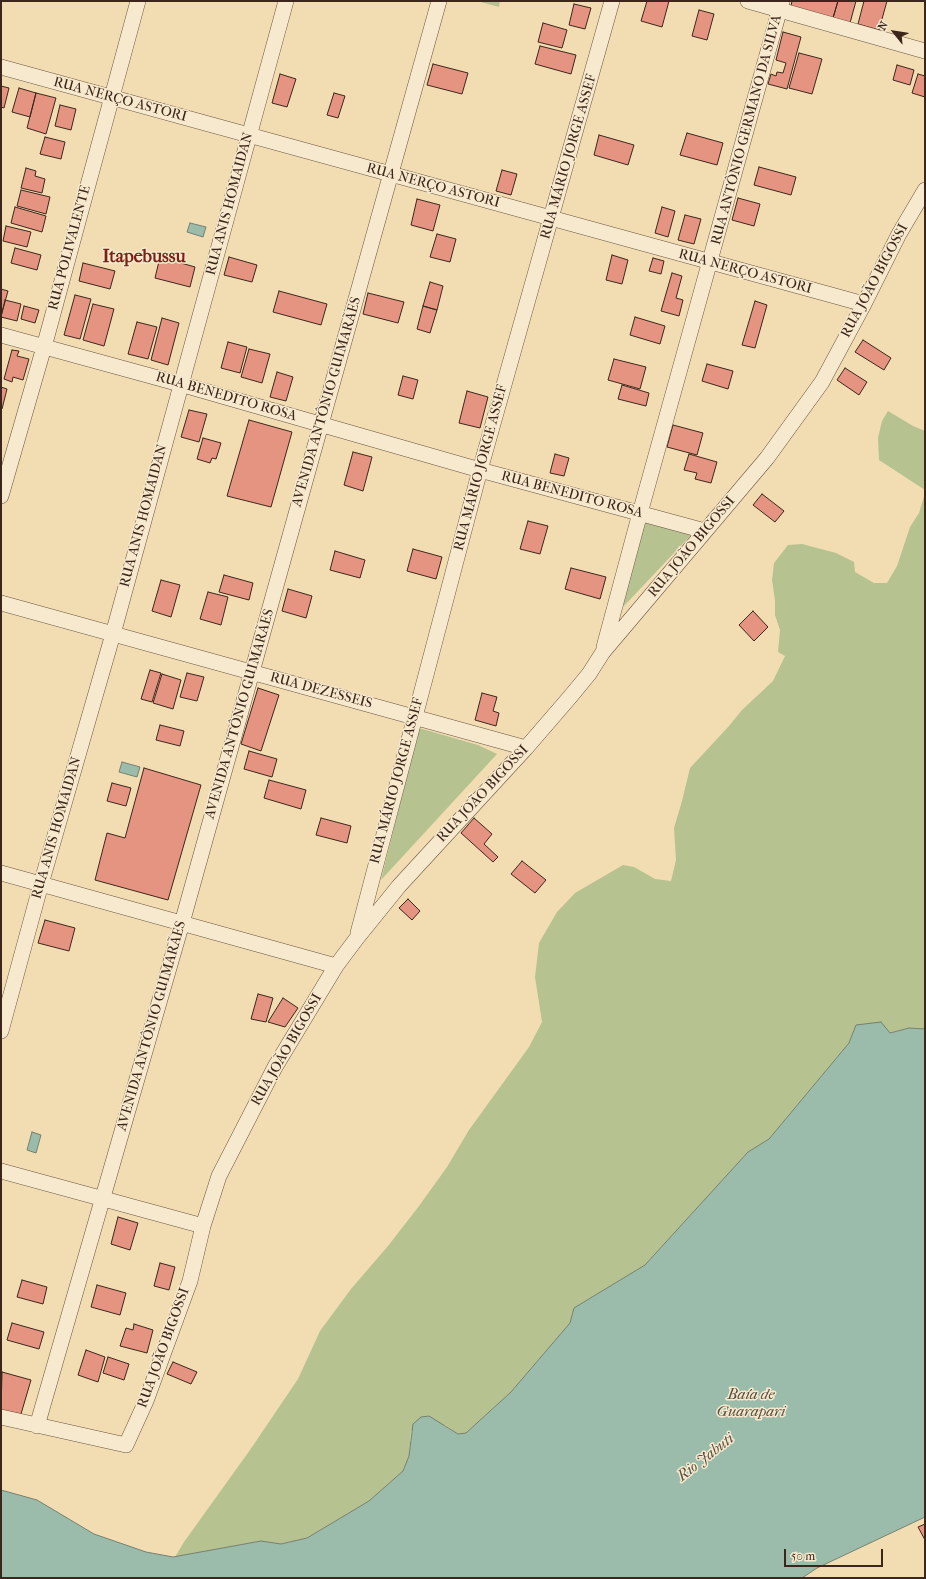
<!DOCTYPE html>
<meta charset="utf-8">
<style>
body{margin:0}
#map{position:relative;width:926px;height:1579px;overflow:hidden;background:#f2ddb3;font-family:"IM FELL French Canon",serif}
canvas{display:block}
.frame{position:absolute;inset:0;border:2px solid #3c261b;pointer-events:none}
.north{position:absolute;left:874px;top:12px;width:40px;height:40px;-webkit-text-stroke:3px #f7e9ce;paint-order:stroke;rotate:300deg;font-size:11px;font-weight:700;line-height:16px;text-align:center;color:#3c261b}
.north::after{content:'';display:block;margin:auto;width:14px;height:18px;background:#3c261b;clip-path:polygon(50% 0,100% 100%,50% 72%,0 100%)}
.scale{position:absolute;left:784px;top:1549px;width:99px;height:18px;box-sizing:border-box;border:2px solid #3c261b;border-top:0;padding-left:5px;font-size:12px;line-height:14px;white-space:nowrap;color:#3c261b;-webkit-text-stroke:3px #f7e9ce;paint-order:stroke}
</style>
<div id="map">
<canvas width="926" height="1579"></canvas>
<div class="frame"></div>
<div class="north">N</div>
<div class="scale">50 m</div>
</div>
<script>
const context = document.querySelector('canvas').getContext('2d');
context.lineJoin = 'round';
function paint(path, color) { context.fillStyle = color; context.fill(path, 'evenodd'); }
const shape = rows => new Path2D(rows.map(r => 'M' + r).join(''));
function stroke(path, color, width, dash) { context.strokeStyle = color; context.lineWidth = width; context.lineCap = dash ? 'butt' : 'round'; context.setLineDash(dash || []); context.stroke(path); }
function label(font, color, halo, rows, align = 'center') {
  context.font = font + ' "IM FELL French Canon",serif'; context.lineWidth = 3; context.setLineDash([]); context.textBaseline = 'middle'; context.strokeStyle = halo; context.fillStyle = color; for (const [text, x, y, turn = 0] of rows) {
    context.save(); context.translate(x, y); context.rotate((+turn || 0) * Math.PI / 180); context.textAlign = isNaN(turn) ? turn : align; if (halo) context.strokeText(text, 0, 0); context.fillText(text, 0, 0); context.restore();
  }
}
paint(shape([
 [477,1,500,1,499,7],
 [888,411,913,426,925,431,925,490,879,460,878,438,882,421],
 [925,493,925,1029,909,1028,889,1033,856,1025,849,1043,769,1139,748,1152,645,1265,574,1308,570,1323,511,1392,466,1433,458,1434,445,1425,411,1431,409,1456,403,1471,369,1501,307,1538,281,1544,261,1541,175,1557,184,1542,250,1450,298,1379,320,1331,351,1289,388,1246,419,1206,447,1167,469,1130,529,1047,542,1022,535,977,539,943,557,912,575,893,623,865,634,867,655,879,671,881,676,860,674,828,682,801,690,768,729,726,742,710,773,681,785,656,778,652,780,630,775,615,775,600,772,580,774,563,788,545,802,544,836,553,854,562,855,572,874,583,887,583,897,566,910,527,919,513],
 [644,520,691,535,623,607],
 [419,728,478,745,497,754,381,880]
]), '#b6c290');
const water = shape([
 [190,223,206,227,203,237,187,232,190,223],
 [122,762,140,767,137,777,119,772,122,762],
 [881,1022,890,1033,909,1028,925,1029,925,1517,817,1568,802,1578,1,1578,1,1490,37,1500,94,1534,146,1552,173,1557,261,1541,281,1544,307,1538,369,1501,403,1471,409,1456,413,1424,421,1417,429,1416,458,1434,466,1433,511,1392,570,1323,574,1308,645,1265,748,1152,769,1139,849,1043,856,1025,881,1022],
 [32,1132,41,1135,36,1153,27,1150,32,1132]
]);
paint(water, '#9bbcaa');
stroke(water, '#758071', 1);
const building = shape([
 [647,1,669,1,662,27,641,21,647,1],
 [792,1,838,1,833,18,791,6,792,1],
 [838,1,856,1,850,23,833,18,838,1],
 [864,1,887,1,879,30,858,24,864,1],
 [574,4,591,8,585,29,569,25,574,4],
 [699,10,714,14,707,40,692,36,699,10],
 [543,23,567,30,562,48,538,42,543,23],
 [783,32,801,37,787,89,768,84,771,74,776,76,777,72,783,73,786,63,776,60,783,32],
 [540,46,576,55,571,74,535,64,540,46],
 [799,53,822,59,812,94,789,88,799,53],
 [433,64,468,73,462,94,427,85,433,64],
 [897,65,914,70,910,85,893,80,897,65],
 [280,74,296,79,287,107,272,103,280,74],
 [918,74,925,76,925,97,912,93,918,74],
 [1,86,9,88,4,108,1,107,1,86],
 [19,88,36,93,30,117,12,112,19,88],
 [36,93,56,98,46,134,27,128,36,93],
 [334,93,345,96,338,118,327,115,334,93],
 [60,105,76,109,71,130,55,126,60,105],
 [687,133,723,143,717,165,680,155,687,133],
 [599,135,634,145,628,165,594,155,599,135],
 [45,137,65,142,61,159,40,154,45,137],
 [759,167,796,177,791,195,754,185,759,167],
 [26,168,36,171,35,176,45,179,42,193,21,188,26,168],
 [502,170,517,174,511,195,496,191,502,170],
 [21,190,50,197,46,214,17,206,21,190],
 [738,198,760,204,754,226,732,220,738,198],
 [417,199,440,205,433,231,411,225,417,199],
 [15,207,46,216,42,232,11,223,15,207],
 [662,207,675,211,668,237,655,233,662,207],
 [685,215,701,219,694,244,678,240,685,215],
 [6,226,31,232,27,247,3,241,6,226],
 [437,234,456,239,450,262,430,257,437,234],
 [15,248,41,255,37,270,11,263,15,248],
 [612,255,628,260,622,284,606,280,612,255],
 [160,257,195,267,190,287,155,278,160,257],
 [229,257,257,265,252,282,224,275,229,257],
 [653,258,664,261,661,274,649,271,653,258],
 [83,263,115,271,110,289,79,281,83,263],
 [672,273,682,276,676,298,683,300,679,316,661,311,672,273],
 [430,282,443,286,437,310,423,306,430,282],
 [1,289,8,291,1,316,1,289],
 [279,291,327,304,321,325,273,312,279,291],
 [368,293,404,302,398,323,363,314,368,293],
 [75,295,91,299,80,339,64,335,75,295],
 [5,300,21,304,17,321,1,317,5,300],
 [755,301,767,305,755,348,742,345,755,301],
 [93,304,114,309,104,346,83,340,93,304],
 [24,306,39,310,35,323,21,319,24,306],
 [423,306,437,310,430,333,417,329,423,306],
 [635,317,665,326,660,344,630,335,635,317],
 [162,318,179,323,168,365,151,360,162,318],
 [137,322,157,327,148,359,128,354,137,322],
 [863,340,891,358,884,370,855,352,863,340],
 [228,342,247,347,240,373,221,368,228,342],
 [249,349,270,354,262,383,241,377,249,349],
 [12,350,19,351,17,356,29,359,23,380,13,377,12,382,4,379,12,350],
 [614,359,646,367,640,389,608,380,614,359],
 [707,364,733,371,728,389,702,381,707,364],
 [845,368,867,382,859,395,837,380,845,368],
 [277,372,293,377,286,401,270,397,277,372],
 [403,376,418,380,413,399,398,395,403,376],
 [622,385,649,393,646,406,618,399,622,385],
 [1,387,7,389,2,409,1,408,1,387],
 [467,391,488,397,480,428,459,423,467,391],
 [189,410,207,414,199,442,181,437,189,410],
 [249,420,292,432,271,507,227,496,249,420],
 [673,425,703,433,697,455,667,447,673,425],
 [203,438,221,443,216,459,212,458,210,463,197,459,203,438],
 [353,452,372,457,363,491,344,485,353,452],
 [555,454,569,458,564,476,550,473,555,454],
 [689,454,717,462,711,483,695,479,697,473,684,470,689,454],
 [762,494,784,511,775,522,753,505,762,494],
 [528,521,548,526,540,554,520,549,528,521],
 [413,549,442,557,436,579,407,571,413,549],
 [335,551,365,560,360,578,330,570,335,551],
 [571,568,606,577,600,599,565,589,571,568],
 [224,575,253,583,249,600,219,592,224,575],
 [161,580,180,585,171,617,152,611,161,580],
 [288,589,312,596,306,618,282,611,288,589],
 [208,592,228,597,221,625,200,619,208,592],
 [753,611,768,627,754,641,739,625,753,611],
 [150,670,161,673,152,702,141,699,150,670],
 [187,673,204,677,197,701,180,697,187,673],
 [162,674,181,680,173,709,153,703,162,674],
 [258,688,279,695,261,751,241,744,258,688],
 [482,693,497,697,493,711,499,713,496,726,475,720,482,693],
 [160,725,184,731,180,746,156,740,160,725],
 [249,751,277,759,272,777,244,769,249,751],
 [144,768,201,785,168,900,95,880,107,833,125,838,144,768],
 [269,780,306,790,301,809,264,798,269,780],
 [112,783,131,788,126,806,107,801,112,783],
 [321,818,351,826,347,843,316,835,321,818],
 [474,818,492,834,484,844,498,857,493,862,461,833,474,818],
 [522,861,546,880,535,893,511,874,522,861],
 [408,899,420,911,412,920,399,908,408,899],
 [45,920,75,928,69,951,38,943,45,920],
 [258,994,273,998,266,1022,251,1019,258,994],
 [283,998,298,1008,285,1027,268,1022,283,998],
 [118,1217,138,1223,130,1250,111,1244,118,1217],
 [160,1263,175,1267,169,1290,154,1286,160,1263],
 [22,1280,47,1287,43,1304,17,1297,22,1280],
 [97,1285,126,1293,120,1315,91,1307,97,1285],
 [12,1323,44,1332,39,1349,7,1340,12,1323],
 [134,1324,153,1330,147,1353,120,1346,126,1328,133,1330,134,1324],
 [86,1350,105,1357,98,1382,78,1375,86,1350],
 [108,1357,129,1364,124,1380,103,1373,108,1357],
 [173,1362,197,1372,191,1384,167,1374,173,1362],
 [2,1372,31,1380,21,1414,1,1410,2,1372],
 [925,1524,925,1540,918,1527,925,1524]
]);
paint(building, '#e49481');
stroke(building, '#3c261b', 1);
const minor = shape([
 [748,1,925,51],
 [1,67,864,304],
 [1,335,180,384,480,470,705,531],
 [1,496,44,347,138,1],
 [1,603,526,748],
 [604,647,640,513,782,1],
 [1,873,336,966],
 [358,933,480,470,612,1],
 [1,1031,41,884,113,634,286,1],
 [1,1171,203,1226],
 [1,1417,126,1445,146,1401,190,1281,203,1226,219,1176,275,1067,336,966,357,938,399,886,526,748,570,697,589,674,603,652,767,458,822,382,864,304,899,234,925,190],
 [37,1426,182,923,439,1]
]);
stroke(minor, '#6a5441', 16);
stroke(minor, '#f7e9ce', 15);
label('14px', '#3c261b', '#f7e9ce', [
 ["RUA NERÇO ASTORI",120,100,15],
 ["RUA ANTÔNIO GERMANO DA SILVA",747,130,-75],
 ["RUA MÁRIO JORGE ASSEF",569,157,-74],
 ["RUA NERÇO ASTORI",433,186,15],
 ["RUA ANIS HOMAIDAN",230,204,-75],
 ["RUA POLIVALENTE",70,248,-75],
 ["RUA NERÇO ASTORI",745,272,15],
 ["RUA JOÃO BIGOSSI",875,281,-62],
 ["RUA BENEDITO ROSA",226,397,16],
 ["AVENIDA ANTÔNIO GUIMARÃES",327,402,-74],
 ["RUA MÁRIO JORGE ASSEF",481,468,-75],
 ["RUA BENEDITO ROSA",572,495,15],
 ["RUA ANIS HOMAIDAN",144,516,-75],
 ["RUA JOÃO BIGOSSI",692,547,-50],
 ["RUA DEZESSEIS",321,691,15],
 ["AVENIDA ANTÔNIO GUIMARÃES",240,714,-74],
 ["RUA MÁRIO JORGE ASSEF",397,781,-75],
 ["RUA JOÃO BIGOSSI",483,794,-47],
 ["RUA ANIS HOMAIDAN",57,828,-74],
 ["AVENIDA ANTÔNIO GUIMARÃES",152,1026,-74],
 ["RUA JOÃO BIGOSSI",287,1050,-60],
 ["RUA JOÃO BIGOSSI",164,1348,-70]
]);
label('italic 15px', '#544c3f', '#f7e9ce', [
 ["Baía de",751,1395],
 ["Guarapari",751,1412],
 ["Rio Jabuti",706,1458,-38]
]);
label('bold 18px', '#7a1f14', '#f7e9ce', [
 ["Itapebussu",144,258]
]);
</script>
